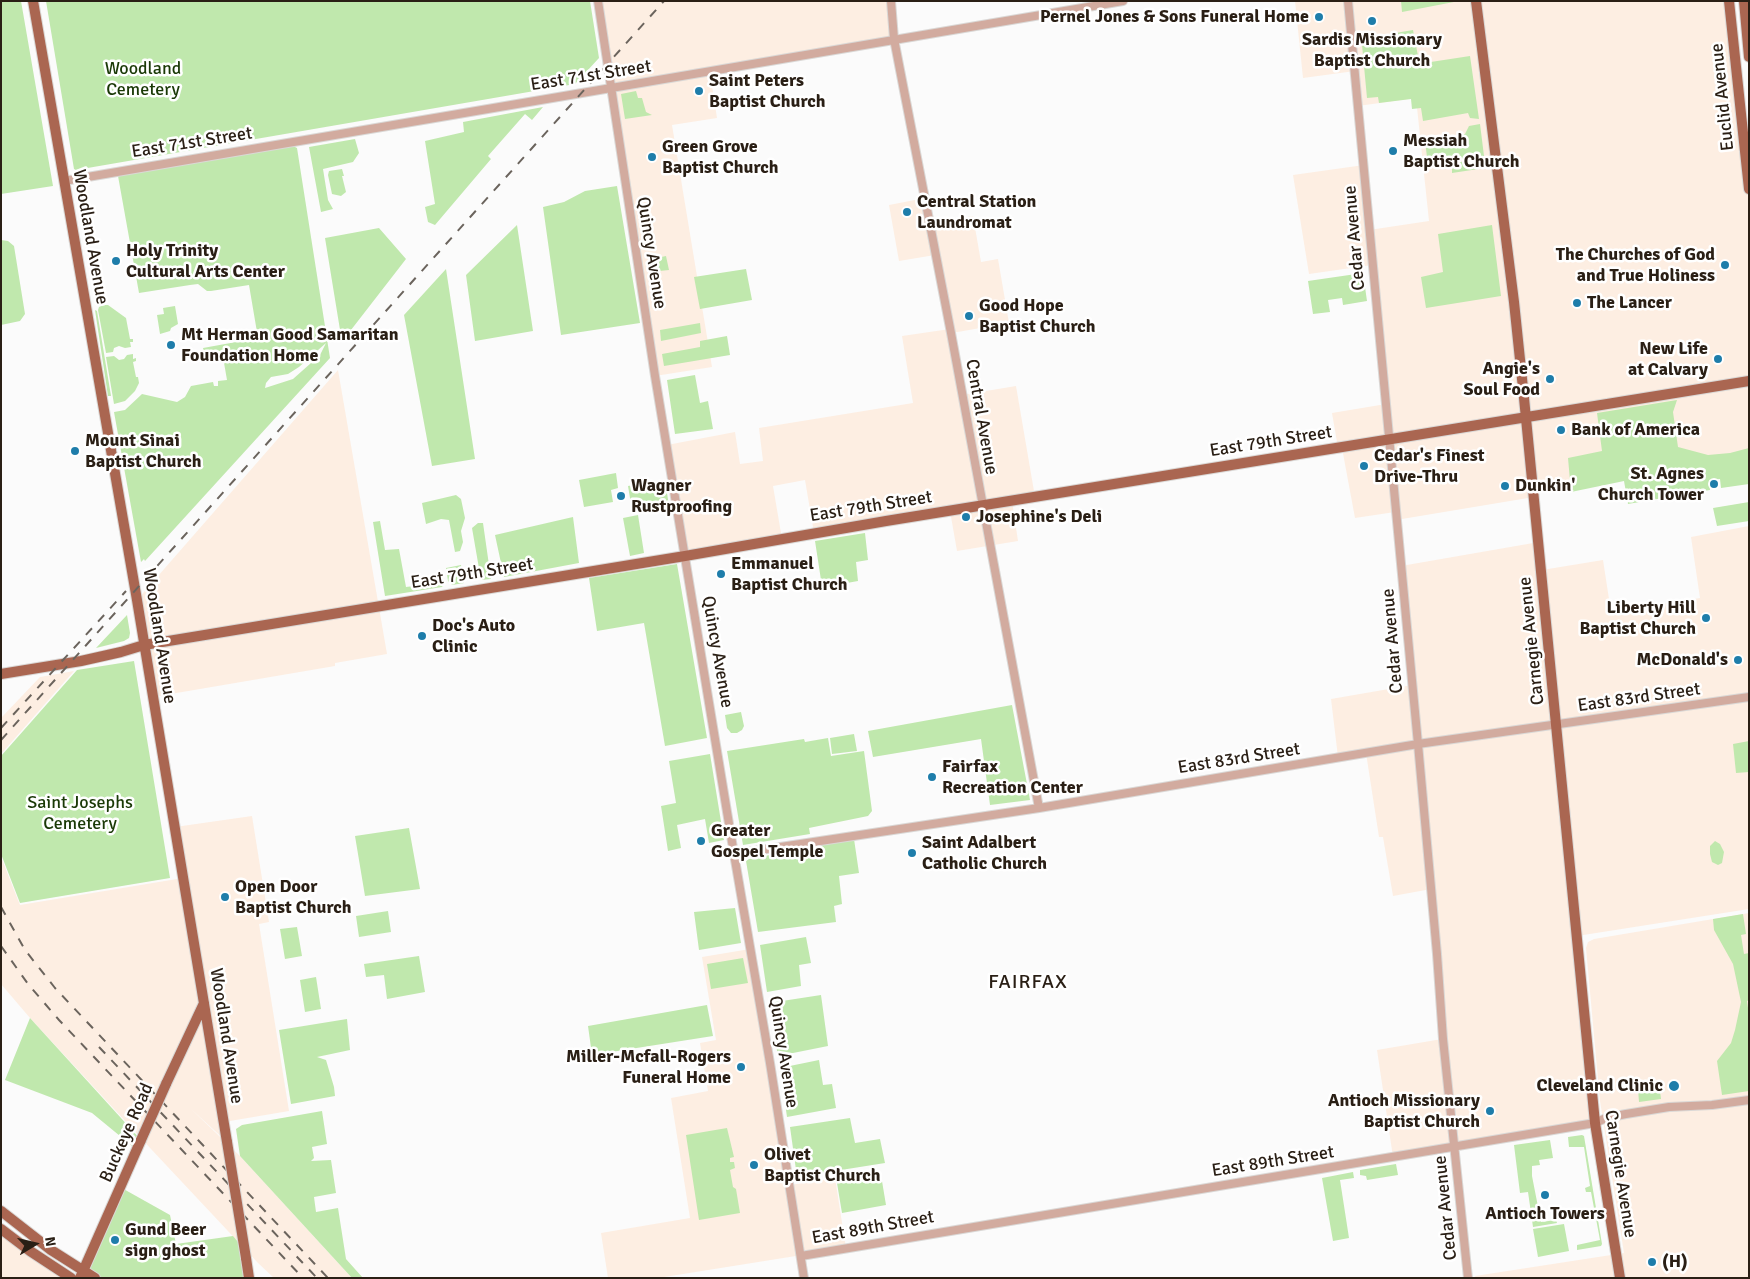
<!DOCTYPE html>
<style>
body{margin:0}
#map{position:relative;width:1750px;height:1279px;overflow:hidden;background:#fbfbfb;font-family:Signika,sans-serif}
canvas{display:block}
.frame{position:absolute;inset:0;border:2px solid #2a1f15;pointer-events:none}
.north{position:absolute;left:10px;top:1219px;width:50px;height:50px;-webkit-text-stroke:4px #fff;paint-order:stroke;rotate:81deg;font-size:14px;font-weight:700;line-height:20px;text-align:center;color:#2a1f15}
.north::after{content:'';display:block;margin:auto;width:18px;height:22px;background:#2a1f15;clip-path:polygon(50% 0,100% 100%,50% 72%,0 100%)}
</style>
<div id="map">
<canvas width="1750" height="1279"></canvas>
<div class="frame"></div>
<div class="north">N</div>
</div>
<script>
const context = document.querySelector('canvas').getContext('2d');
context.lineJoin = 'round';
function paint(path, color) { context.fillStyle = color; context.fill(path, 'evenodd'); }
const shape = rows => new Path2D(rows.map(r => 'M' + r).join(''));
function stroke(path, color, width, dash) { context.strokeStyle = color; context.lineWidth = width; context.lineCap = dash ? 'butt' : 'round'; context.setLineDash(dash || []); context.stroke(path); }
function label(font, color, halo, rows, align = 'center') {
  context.font = font + ' Signika,sans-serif'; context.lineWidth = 5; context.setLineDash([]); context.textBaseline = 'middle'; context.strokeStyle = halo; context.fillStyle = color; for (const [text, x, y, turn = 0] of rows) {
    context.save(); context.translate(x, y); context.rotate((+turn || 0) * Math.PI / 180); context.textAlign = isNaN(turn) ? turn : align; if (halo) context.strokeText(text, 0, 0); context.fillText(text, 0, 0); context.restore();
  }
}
paint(shape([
 [598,1,891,1,894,39,710,72,717,118,672,125,712,367,655,376],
 [1295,1,1729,1,1749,189,1749,452,1533,486,1534,497,1396,520,1395,512,1355,518,1342,448,1338,448,1332,413,1386,404,1372,265,1309,274,1293,175,1364,165,1369,230,1429,221,1416,98,1358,106,1355,71,1303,78],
 [925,198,930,223,973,216,981,262,998,259,1009,323,952,333,962,395,1016,386,1035,497,1012,501,1018,541,957,551,950,511,814,533,805,480,773,486,782,539,685,556,667,445,735,432,740,464,763,461,759,428,913,403,902,336,950,329,935,255,899,261,889,205],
 [338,370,387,654,335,663,335,666,153,697,137,600],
 [1749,526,1749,909,1577,936,1595,1123,1393,1157,1377,1050,1442,1039,1431,889,1393,896,1383,837,1379,837,1366,753,1338,757,1331,699,1412,685,1401,566,1539,542,1542,570,1603,560,1611,612,1700,598,1691,537],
 [74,671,1,754,1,718,40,677],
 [252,816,269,922,259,924,289,1111,224,1122,227,1142,190,1108,240,1156,352,1278,274,1278,258,1263,151,1149,30,1018,1,984,1,857,20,905,183,878,175,827],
 [1749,913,1749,1278,1476,1278,1475,1276,1624,1253,1600,1101,1586,948,1588,942,1594,939],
 [750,949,790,1185,835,1178,846,1248,658,1278,608,1278,601,1233,690,1218,671,1098,708,1091,700,1043,716,1040,702,957],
 [1,1229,71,1278,1,1278]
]), '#fdeee2');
paint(shape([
 [1,1,21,1,53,186,1,194],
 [46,1,590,1,599,58,575,84,76,170,74,169],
 [1401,1,1459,1,1402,12],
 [1413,30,1418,56,1397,59,1398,67,1470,56,1479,119,1470,118,1468,113,1423,121,1421,108,1412,109,1411,99,1379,103,1378,97,1367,98,1361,34,1371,33,1372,37],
 [636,91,638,98,642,98,646,112,652,115,625,119,621,94],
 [543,107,532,120,525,114,488,156,491,159,435,225,428,222,425,207,435,204,425,141,464,132,463,122],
 [1480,124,1484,156,1428,165,1425,141,1465,134,1469,126],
 [355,139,359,153,353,162,323,169,328,200,333,209,321,212,309,147],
 [293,146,297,148,330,358,145,561,144,559,141,562,114,412,125,410,142,394,177,402,185,397,191,386,213,382,214,386,218,386,218,381,227,380,223,357,215,358,214,352,204,353,203,348,258,338,249,285,211,291,207,291,198,284,190,285,139,293,118,176],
 [326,343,320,355,293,379,265,388,266,383,271,377,288,374,299,367],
 [1484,159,1485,168,1452,173,1452,163],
 [342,169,344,176,342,176,346,192,341,196,332,194,328,175,329,171],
 [617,186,640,323,561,335,543,207,564,202,585,191],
 [517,225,533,331,475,341,466,275],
 [1492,225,1501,296,1426,308,1421,277,1443,272,1438,234],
 [379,228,406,259,344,339,341,336,325,238],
 [1,240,8,241,14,246,25,314,20,321,1,325],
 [666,256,669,270,650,272,648,260],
 [446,269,475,459,432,466,404,315],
 [746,269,752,300,700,309,694,277],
 [1363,273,1367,301,1343,305,1342,298,1328,300,1330,312,1313,314,1308,281],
 [104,305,108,305,126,318,130,339,133,339,133,342,130,342,131,347,125,348,119,346,114,348,113,352,106,353,98,310,99,307],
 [175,306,178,324,171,328,170,331,160,334,157,315,164,314,163,308],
 [95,310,97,311,111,396,108,396],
 [700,323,701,333,661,341,660,330],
 [727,336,730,355,664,366,662,354,700,347,700,341],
 [133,354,133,359,136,358,136,361,133,362,136,377,138,377,139,383,135,391,125,401,114,404,106,357,114,356,119,360,124,359,127,355],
 [695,375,700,403,708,401,713,429,675,434,667,380],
 [1677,400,1673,412,1678,447,1708,455,1730,453,1749,448,1749,484,1721,488,1720,479,1709,480,1710,490,1628,504,1624,481,1571,492,1568,458,1602,451,1597,413],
 [616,473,618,488,611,490,613,502,584,507,579,480],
 [665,480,669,506,635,511,634,509,632,510,628,486],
 [456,495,461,499,465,518,461,531,463,542,460,551,455,552,449,520,441,519,426,524,422,503],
 [1749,502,1749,521,1717,526,1713,508],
 [638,515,644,553,630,556,623,518],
 [573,517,579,563,504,577,495,535],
 [380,521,385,550,399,549,406,587,445,582,442,587,385,596,373,522],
 [478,523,483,523,491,579,481,580,472,528],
 [865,533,868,560,856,562,858,581,830,586,829,579,821,580,815,541],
 [677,564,707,738,665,746,644,623,597,631,589,578],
 [461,565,464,583,452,585,448,581,446,568],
 [127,615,130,633,129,638,124,641,96,648],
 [134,661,170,878,20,903,1,854,1,756,77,670],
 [1012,705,1030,800,990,805,981,739,873,757,868,731],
 [741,712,744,726,742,730,737,733,731,733,727,728,725,715],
 [854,734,857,751,832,754,830,738],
 [828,738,831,756,864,751,872,811,868,816,809,828,810,834,743,845,727,751,804,739,805,742],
 [1749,741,1749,772,1736,773,1733,744],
 [710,754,724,840,709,843,705,819,677,825,681,848,668,851,661,806,676,803,669,761],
 [409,828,420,889,365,896,355,836],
 [854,839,859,873,839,876,842,904,834,906,836,922,758,932,746,861,749,859],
 [1715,841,1720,844,1724,852,1722,863,1718,865,1712,862,1710,854,1710,846],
 [735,908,741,943,699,950,694,912],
 [388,911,391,932,359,937,356,916],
 [1743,914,1746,934,1741,935,1744,954,1749,953,1749,1000,1747,1001,1749,1015,1749,1091,1722,1095,1717,1061,1731,1043,1735,1030,1741,1002,1733,964,1714,930,1713,919],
 [297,927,302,956,285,959,280,929],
 [806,937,811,963,799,965,801,986,767,992,760,945],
 [419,956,425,992,387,999,384,975,366,977,364,964],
 [743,958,748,983,711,989,707,964],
 [316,977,321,1009,305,1012,300,980],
 [821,995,828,1046,778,1056,769,1003],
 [707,1005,713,1036,592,1055,588,1026],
 [30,1018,141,1140,137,1150,92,1113,5,1080],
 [347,1019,350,1050,317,1057,326,1060,334,1087,335,1096,291,1104,279,1030],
 [819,1060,823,1085,832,1084,836,1108,787,1117,780,1068],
 [1653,1087,1660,1091,1661,1099,1639,1102,1638,1089],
 [322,1111,327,1144,312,1147,314,1158,311,1161,331,1160,336,1193,314,1197,316,1212,338,1208,346,1259,363,1278,352,1278,240,1156,236,1129,242,1125],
 [850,1118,855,1143,880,1139,885,1163,797,1177,790,1127],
 [727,1128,734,1157,730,1158,730,1162,734,1162,735,1168,730,1170,733,1187,736,1189,740,1213,699,1220,686,1135],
 [1582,1135,1584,1136,1602,1244,1601,1246,1577,1250,1577,1245,1600,1240,1591,1192,1586,1192,1585,1188,1590,1186,1584,1147,1569,1147,1568,1137],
 [1550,1140,1553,1158,1539,1160,1540,1165,1532,1166,1532,1176,1541,1222,1556,1220,1557,1223,1533,1227,1528,1192,1520,1193,1514,1145],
 [1396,1164,1398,1175,1367,1180,1366,1176,1360,1175,1360,1170],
 [1353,1172,1354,1178,1340,1180,1349,1238,1333,1241,1322,1178],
 [881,1175,886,1205,842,1213,837,1183],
 [120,1187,170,1215,176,1244,233,1236,244,1249,249,1278,95,1278,83,1271],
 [1564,1224,1569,1251,1538,1257,1533,1229]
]), '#c0e8ad');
const minor = shape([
 [598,1,655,376,734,854,770,1063,804,1278],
 [891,1,894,39,951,333,1039,808],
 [1348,1,1418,744,1437,954,1443,1039,1468,1278],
 [64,181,1123,1],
 [734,854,1039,808,1418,744,1749,697],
 [801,1256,1595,1123,1606,1118,1626,1114,1669,1107,1712,1105,1749,1100]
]);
const major = shape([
 [33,1,137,600,227,1142],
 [1476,1,1514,302,1524,398,1595,1123,1620,1278],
 [1729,1,1749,189],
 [1744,1,1749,57],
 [1,674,81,661,121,652,144,645,685,556,886,521,1749,381],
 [166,1084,204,1003],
 [1,1211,51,1250,95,1278],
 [1,1229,30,1251,71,1278],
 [246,1258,249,1278],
 [80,1278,141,1140]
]);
stroke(minor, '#dad8d6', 10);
stroke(major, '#dad8d6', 12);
stroke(minor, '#d2ab9f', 8);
stroke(major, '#aa6651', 10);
stroke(shape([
 [1,728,126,591],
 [1,740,664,1],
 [1,907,25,950,55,988,328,1278],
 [1,946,28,984,59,1020,303,1278],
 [99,1047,317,1278]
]), '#6b645d', 2, [9, 9]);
const majorBridge = shape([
 [141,1140,166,1084],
 [227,1142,246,1258]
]);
stroke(majorBridge, '#dad8d6', 12, []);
stroke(majorBridge, '#aa6651', 10);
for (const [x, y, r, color] of [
 [1319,17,5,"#1e7daa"],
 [1372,21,5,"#1e7daa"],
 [699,91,5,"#1e7daa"],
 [1393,151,5,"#1e7daa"],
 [652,157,5,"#1e7daa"],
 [907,212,5,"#1e7daa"],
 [116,261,5,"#1e7daa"],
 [1725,265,5,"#1e7daa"],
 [1577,303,5,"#1e7daa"],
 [969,316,5,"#1e7daa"],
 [171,345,5,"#1e7daa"],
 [1718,359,5,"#1e7daa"],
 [1550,379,5,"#1e7daa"],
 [1561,430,5,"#1e7daa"],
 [75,451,5,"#1e7daa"],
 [1364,466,5,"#1e7daa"],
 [1714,484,5,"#1e7daa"],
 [1505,486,5,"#1e7daa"],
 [621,496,5,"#1e7daa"],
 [966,517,5,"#1e7daa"],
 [721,574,5,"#1e7daa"],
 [1706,618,5,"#1e7daa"],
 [422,636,5,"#1e7daa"],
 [1738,660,5,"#1e7daa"],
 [932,777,5,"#1e7daa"],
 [701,841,5,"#1e7daa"],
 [912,853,5,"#1e7daa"],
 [225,897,5,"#1e7daa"],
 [741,1067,5,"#1e7daa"],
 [1674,1086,6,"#1e7daa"],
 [1490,1111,5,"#1e7daa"],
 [754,1165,5,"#1e7daa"],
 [1545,1195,5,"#1e7daa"],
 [115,1240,5,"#1e7daa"],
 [1652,1262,5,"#1e7daa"]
]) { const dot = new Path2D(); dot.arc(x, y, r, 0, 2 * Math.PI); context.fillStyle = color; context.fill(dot); stroke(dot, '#fff', 2); }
label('bold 18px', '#2a1f15', '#fff', [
 ["Pernel Jones & Sons Funeral Home",1309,17,"right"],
 ["Sardis Missionary",1372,40,"center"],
 ["Baptist Church",1372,61,"center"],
 ["Saint Peters",709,81],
 ["Baptist Church",709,102],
 ["Messiah",1403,141],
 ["Baptist Church",1403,162],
 ["Green Grove",662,147],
 ["Baptist Church",662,168],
 ["Central Station",917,202],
 ["Laundromat",917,223],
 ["Holy Trinity",126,251],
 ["Cultural Arts Center",126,272],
 ["The Churches of God",1715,255,"right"],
 ["and True Holiness",1715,276,"right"],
 ["The Lancer",1587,303],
 ["Good Hope",979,306],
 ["Baptist Church",979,327],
 ["Mt Herman Good Samaritan",181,335],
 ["Foundation Home",181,356],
 ["New Life",1708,349,"right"],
 ["at Calvary",1708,370,"right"],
 ["Angie's",1540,369,"right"],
 ["Soul Food",1540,390,"right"],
 ["Bank of America",1571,430],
 ["Mount Sinai",85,441],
 ["Baptist Church",85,462],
 ["Cedar's Finest",1374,456],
 ["Drive-Thru",1374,477],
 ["St. Agnes",1704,474,"right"],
 ["Church Tower",1704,495,"right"],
 ["Wagner",631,486],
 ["Rustproofing",631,507],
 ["Dunkin'",1515,486],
 ["Josephine's Deli",976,517],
 ["Emmanuel",731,564],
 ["Baptist Church",731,585],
 ["Liberty Hill",1696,608,"right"],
 ["Baptist Church",1696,629,"right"],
 ["Doc's Auto",432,626],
 ["Clinic",432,647],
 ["McDonald's",1728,660,"right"],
 ["Fairfax",942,767],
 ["Recreation Center",942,788],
 ["Greater",711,831],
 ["Gospel Temple",711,852],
 ["Saint Adalbert",922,843],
 ["Catholic Church",922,864],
 ["Open Door",235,887],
 ["Baptist Church",235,908],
 ["Miller-Mcfall-Rogers",731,1057,"right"],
 ["Funeral Home",731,1078,"right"],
 ["Cleveland Clinic",1663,1086,"right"],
 ["Antioch Missionary",1480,1101,"right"],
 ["Baptist Church",1480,1122,"right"],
 ["Olivet",764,1155],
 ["Baptist Church",764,1176],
 ["Antioch Towers",1545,1214,"center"],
 ["Gund Beer",125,1230],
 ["sign ghost",125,1251],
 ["(H)",1662,1262]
], 'left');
label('18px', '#1a3906', '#fff', [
 ["Woodland",143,69],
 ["Cemetery",143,90],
 ["Saint Josephs",80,803],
 ["Cemetery",80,824]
]);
label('18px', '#2a1f15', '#fff', [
 ["East 71st Street",591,76,-9],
 ["Euclid Avenue",1723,97,-96],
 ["East 71st Street",192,143,-9],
 ["Woodland Avenue",90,237,80],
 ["Cedar Avenue",1355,238,-95],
 ["Quincy Avenue",651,253,81],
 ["Central Avenue",981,417,80],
 ["East 79th Street",1271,442,-9],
 ["East 79th Street",871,507,-9],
 ["East 79th Street",472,574,-9],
 ["Woodland Avenue",159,636,81],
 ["Cedar Avenue",1393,641,-95],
 ["Carnegie Avenue",1532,641,-96],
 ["Quincy Avenue",717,652,80],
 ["East 83rd Street",1639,698,-8],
 ["East 83rd Street",1239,759,-9],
 ["Woodland Avenue",226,1036,81],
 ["Quincy Avenue",783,1052,81],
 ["Buckeye Road",127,1133,-66],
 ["East 89th Street",1273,1162,-9],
 ["Carnegie Avenue",1620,1174,81],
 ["Cedar Avenue",1446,1208,-96],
 ["East 89th Street",873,1228,-10]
]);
context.letterSpacing = '1px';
label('20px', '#2a1f15', '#fff', [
 ["FAIRFAX",1028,983]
]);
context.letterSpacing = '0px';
</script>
